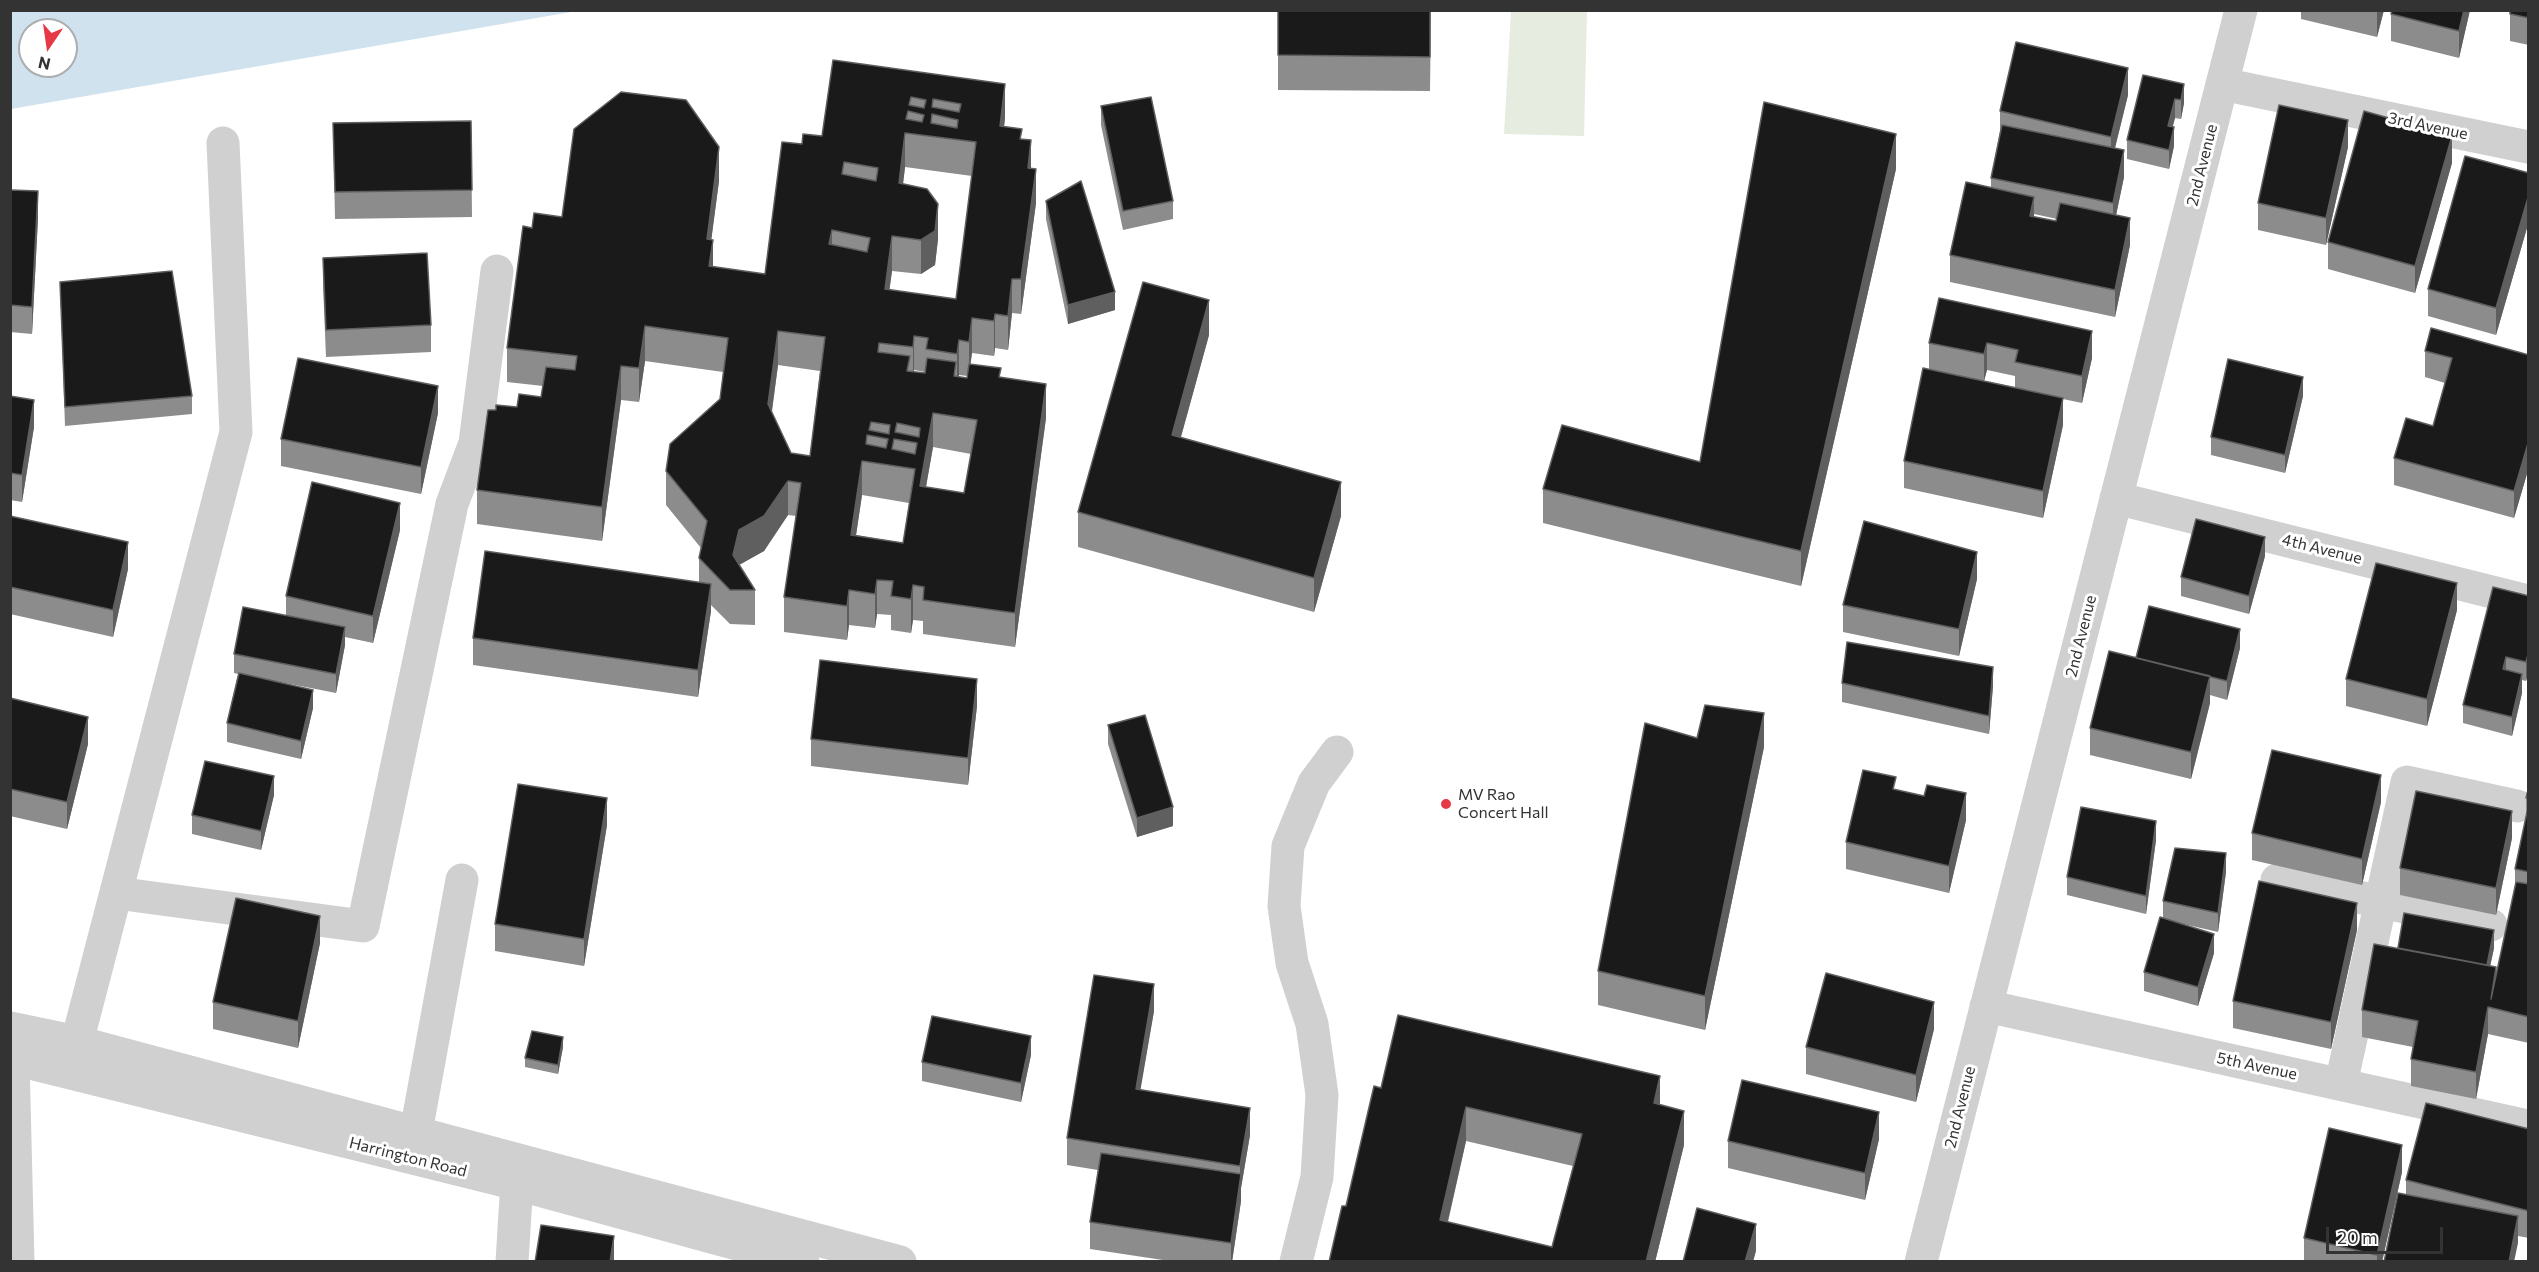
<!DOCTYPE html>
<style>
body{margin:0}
#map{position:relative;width:2539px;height:1272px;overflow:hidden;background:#fff;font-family:Commissioner,sans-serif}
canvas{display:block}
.frame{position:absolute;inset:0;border:12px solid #333;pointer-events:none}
.north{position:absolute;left:18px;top:18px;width:60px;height:60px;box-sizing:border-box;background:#fff;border:2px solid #adadad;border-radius:50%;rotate:193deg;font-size:16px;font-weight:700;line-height:24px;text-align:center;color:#333}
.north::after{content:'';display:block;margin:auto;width:21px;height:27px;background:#e63946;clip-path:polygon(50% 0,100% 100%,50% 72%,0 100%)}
.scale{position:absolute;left:2326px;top:1227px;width:117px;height:27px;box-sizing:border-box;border:3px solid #333;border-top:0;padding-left:8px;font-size:18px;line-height:21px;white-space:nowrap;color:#333;-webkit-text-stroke:4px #fff;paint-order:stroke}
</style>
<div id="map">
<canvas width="2539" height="1272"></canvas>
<div class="frame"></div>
<div class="north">N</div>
<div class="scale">20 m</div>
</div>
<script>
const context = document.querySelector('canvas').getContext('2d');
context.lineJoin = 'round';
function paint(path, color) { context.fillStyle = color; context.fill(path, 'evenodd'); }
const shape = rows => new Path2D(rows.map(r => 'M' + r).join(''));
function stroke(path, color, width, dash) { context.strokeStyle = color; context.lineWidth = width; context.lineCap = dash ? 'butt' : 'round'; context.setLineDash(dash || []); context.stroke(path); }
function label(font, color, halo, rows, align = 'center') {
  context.font = font + ' Commissioner,sans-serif'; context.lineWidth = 6; context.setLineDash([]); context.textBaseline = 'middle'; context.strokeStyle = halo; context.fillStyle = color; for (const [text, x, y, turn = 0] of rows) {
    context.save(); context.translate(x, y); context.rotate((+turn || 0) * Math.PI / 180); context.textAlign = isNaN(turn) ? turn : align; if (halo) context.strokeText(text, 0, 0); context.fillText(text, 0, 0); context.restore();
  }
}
paint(shape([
 [1511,11,1587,11,1584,136,1504,134]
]), '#e6ecdf');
paint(shape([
 [11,10,577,10,577,11,11,109],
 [30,30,66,30,66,66,30,66]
]), '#cfe2ee');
stroke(shape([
 [2222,84,2528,147],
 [2116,498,2528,601],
 [2277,880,2491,925],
 [116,893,363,926,452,504,475,443,497,271],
 [1986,1006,2528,1126],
 [10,1028,77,1042,900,1262],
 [77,1042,236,432,223,143],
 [10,1058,517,1184,803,1262],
 [13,1059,18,1262],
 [2341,1084,2407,782,2517,806],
 [416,1132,462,880],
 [512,1262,518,1165],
 [1296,1262,1317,1177,1322,1095,1312,1024,1292,963,1284,906,1288,846,1314,783,1337,752],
 [1921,1262,2241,10]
]), '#d0d0d0', 33);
paint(shape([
 [1278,10,1431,10,1430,91,1278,90],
 [2301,10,2384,10,2377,37,2301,19],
 [2392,10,2470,10,2459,58,2391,41,2391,14],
 [2529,10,2529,45,2510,41,2510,14],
 [833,60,1005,118,1004,127,1022,139,1031,168,1036,203,1021,314,1012,313,1008,350,995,348,994,356,972,353,970,364,1001,377,1046,418,1015,647,923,634,923,621,913,620,911,633,891,630,891,615,877,614,875,628,849,625,847,640,784,632,784,597,796,516,788,515,764,551,739,565,755,590,755,625,730,624,711,605,711,611,698,697,473,665,473,638,699,582,699,558,701,548,666,505,666,471,720,399,723,372,645,361,639,402,621,400,602,541,477,524,477,490,496,410,517,407,541,397,543,386,507,382,507,348,532,228,562,217,719,181,711,240,713,267,765,274,802,144,822,136],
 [905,167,972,176,956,299,889,290,892,271,921,274,935,265,938,239,903,184],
 [778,365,820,371,810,456,791,453,772,412],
 [914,370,925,372,925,373,914,372],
 [959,375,968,376,967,378,958,377],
 [933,447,971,454,964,493,926,487],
 [862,495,909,503,903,543,856,535],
 [2143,75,2184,103,2181,119,2175,118,2172,127,2174,146,2169,169,2127,159,2127,140],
 [2128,95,2115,148,2124,177,2116,215,2130,245,2115,317,1950,282,1950,255,1991,188,1991,178,2000,131,2000,111],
 [2034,214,2057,219,2056,221,2034,217],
 [1101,106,1173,201,1173,219,1123,230,1101,125],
 [471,121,472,217,335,219,333,123],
 [2348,147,2326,245,2258,230,2258,203],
 [2452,163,2415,293,2328,269,2328,242],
 [1896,169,1801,586,1543,523,1543,489,1700,462],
 [2529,173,2529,221,2496,335,2428,316,2428,289],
 [10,190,38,218,32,334,10,332],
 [1046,201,1115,310,1068,324,1046,219],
 [323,258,431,325,431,352,326,357,323,285],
 [60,282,192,396,192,414,65,426],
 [1939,298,2092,358,2082,403,2063,399,2063,425,2043,518,1904,488,1904,461,1929,369,1929,343],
 [1987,370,2015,376,2015,387,1984,381],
 [1209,335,1181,437,1341,516,1314,612,1078,547,1078,512],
 [2425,351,2529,355,2529,467,2514,518,2394,485,2394,458,2433,426,2445,383,2425,377],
 [10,396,34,427,22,502,10,500],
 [2303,396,2285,473,2211,455,2211,437],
 [438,413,421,494,281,466,281,439],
 [10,516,128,569,113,637,10,614],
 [400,530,373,643,345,637,345,645,336,693,270,680,313,708,301,759,227,742,227,723,238,674,234,673,234,654,286,615,286,596],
 [2265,556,2249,614,2181,596,2181,577],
 [1977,579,1959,656,1843,632,1843,605],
 [2529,596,2529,670,2526,681,2522,680,2522,693,2512,736,2463,723,2463,705],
 [2457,610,2427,726,2346,706,2346,679],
 [2240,648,2227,700,2210,695,2210,703,2191,779,2090,755,2090,728],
 [1842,683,1993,686,1989,734,1842,702],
 [10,698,88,744,67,829,10,816],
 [977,706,968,785,811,766,811,739],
 [1108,725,1173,826,1137,837,1108,744],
 [1764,747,1705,1030,1598,1005,1598,971],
 [2529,786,2529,1043,2488,1034,2476,1099,2411,1086,2411,1059,2413,1047,2362,1037,2362,1010,2398,948,2494,948,2490,966,2496,976,2515,887,2515,869,2526,816,2526,798],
 [1896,790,1966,820,1949,893,1846,869,1846,842],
 [274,795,261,850,192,834,192,815],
 [2381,802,2362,885,2252,860,2252,833],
 [607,825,584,966,495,951,495,924],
 [2512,838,2496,915,2400,895,2400,868],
 [2156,840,2146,914,2067,895,2067,877],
 [2226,872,2218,932,2175,922,2214,953,2198,1006,2144,991,2144,972,2163,918,2163,901],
 [2357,930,2331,1049,2233,1028,2233,1001],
 [320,943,298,1048,213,1029,213,1002],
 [1154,1011,1140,1089,1250,1135,1241,1188,1241,1201,1232,1262,1176,1262,1090,1249,1090,1222,1098,1170,1067,1165,1067,1138],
 [1934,1029,1916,1102,1806,1074,1806,1047],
 [563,1047,558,1074,525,1067,525,1058],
 [1031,1055,1021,1102,922,1081,922,1062],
 [1381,1088,1660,1105,1684,1145,1655,1262,1329,1262],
 [1466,1141,1573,1166,1552,1247,1448,1222],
 [2529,1129,2529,1238,2518,1236,2518,1243,2406,1194,2406,1180],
 [1879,1139,1865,1200,1728,1168,1728,1141],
 [2402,1172,2382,1262,2304,1262,2304,1238]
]), '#8c8c8c');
paint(shape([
 [2384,10,2377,37,2377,11],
 [2464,10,2470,10,2459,58,2459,31],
 [2128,68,2128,95,2111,164,2111,137],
 [1005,84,1005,118,1000,161,1000,126],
 [2184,84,2184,103,2181,119,2181,100],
 [2175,99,2175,118,2168,145,2168,126],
 [2348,120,2348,147,2326,245,2326,218],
 [2174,127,2174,146,2169,169,2169,150],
 [905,133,905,167,899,217,899,183],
 [1896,134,1896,169,1801,586,1801,551],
 [2452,136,2452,163,2415,293,2415,266],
 [1031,140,1031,175,1028,168],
 [719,147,719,181,707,273,707,239],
 [2124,150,2124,177,2113,230,2113,203],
 [1036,169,1036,203,1021,314,1021,279],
 [38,191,38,218,32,334,32,307],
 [2529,194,2529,221,2496,335,2496,308],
 [2034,197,2034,224,2030,216],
 [938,204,938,239,935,265,921,274,921,240],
 [2130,218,2130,245,2115,317,2115,290],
 [832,230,832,264,829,244],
 [892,236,892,271,885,324,885,289],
 [713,240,713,274,709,266],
 [1012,279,1012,313,1008,350,1008,316],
 [1115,292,1115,310,1068,324,1068,305],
 [1209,300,1209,335,1172,469,1172,435],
 [995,314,995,348,994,356,994,321],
 [972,318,972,353,969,376,969,342],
 [645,326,645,361,639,402,639,368],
 [778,331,778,365,768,438,768,404],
 [2092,331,2092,358,2082,403,2082,376],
 [914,336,914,370,913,382,913,347],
 [959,340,959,375,957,388,957,354],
 [1987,343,1987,370,1984,381,1984,354],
 [621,366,621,400,602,541,602,507],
 [2303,377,2303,396,2285,473,2285,455],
 [1046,384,1046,418,1015,647,1015,613],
 [438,386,438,413,421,494,421,467],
 [2063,398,2063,425,2043,518,2043,491],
 [34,400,34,427,22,502,22,475],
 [933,413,933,447,920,520,920,486],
 [2529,440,2529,467,2514,518,2514,491],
 [862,461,862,495,851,569,851,535],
 [788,481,788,515,764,551,739,565,733,555,739,530],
 [1341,482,1341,516,1314,612,1314,578],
 [400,503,400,530,373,643,373,616],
 [2265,537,2265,556,2249,614,2249,596],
 [128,542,128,569,113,637,113,610],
 [1977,552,1977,579,1959,656,1959,629],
 [877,580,877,614,875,628,875,594],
 [2457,583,2457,610,2427,726,2427,699],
 [711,584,711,611,698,697,698,670],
 [913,585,913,620,911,633,911,599],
 [849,590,849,625,847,640,847,606],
 [345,627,345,645,336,693,336,674],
 [2240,629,2240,648,2227,700,2227,681],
 [2529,651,2529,670,2526,681,2526,662],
 [2506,657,2506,676,2503,669],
 [1993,667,1993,686,1989,734,1989,716],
 [2522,674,2522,693,2512,736,2512,717],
 [2210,676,2210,703,2191,779,2191,752],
 [977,679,977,706,968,785,968,758],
 [313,690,313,708,301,759,301,741],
 [1764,713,1764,747,1705,1030,1705,996],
 [88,717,88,744,67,829,67,802],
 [2381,775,2381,802,2362,885,2362,859],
 [274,776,274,795,261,850,261,831],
 [1966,793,1966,820,1949,893,1949,866],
 [607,798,607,825,584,966,584,939],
 [1173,807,1173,826,1137,837,1137,818],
 [2512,811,2512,838,2496,915,2496,888],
 [2156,821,2156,840,2146,914,2146,896],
 [2226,853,2226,872,2218,932,2218,913],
 [2357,903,2357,930,2331,1049,2331,1022],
 [320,916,320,943,298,1048,298,1021],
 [2494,930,2494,948,2486,986,2486,967],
 [2214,934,2214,953,2198,1006,2198,987],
 [1154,984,1154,1011,1136,1116,1136,1089],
 [1934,1002,1934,1029,1916,1102,1916,1075],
 [2488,1007,2488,1034,2476,1099,2476,1072],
 [1031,1036,1031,1055,1021,1102,1021,1083],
 [563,1037,563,1047,558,1074,558,1065],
 [1660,1076,1660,1111,1654,1103],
 [1466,1107,1466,1141,1440,1255,1440,1220],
 [1250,1108,1250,1135,1241,1188,1241,1201,1232,1262,1231,1262,1231,1243,1240,1179,1240,1166],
 [1684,1111,1684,1145,1655,1262,1646,1262],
 [1879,1112,1879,1139,1865,1200,1865,1173],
 [2402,1145,2402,1172,2382,1262,2377,1262,2377,1255],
 [2518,1216,2518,1243,2514,1262,2509,1262],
 [1756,1224,1756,1251,1753,1262,1745,1262],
 [614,1236,614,1262,610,1262]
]), '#5f5f5f');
const building = shape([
 [1278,10,1430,10,1430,57,1278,55,1278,10],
 [2392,10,2464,10,2459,31,2391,14,2392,10],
 [2510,10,2529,10,2529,18,2510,14,2510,10],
 [2016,42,2128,68,2111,137,2000,111,2016,42],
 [833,60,1005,84,1000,126,1022,129,1020,139,1031,140,1028,168,1036,169,1021,279,1012,279,1008,316,995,314,994,321,972,318,969,342,959,340,957,354,926,349,928,338,914,336,913,347,879,343,878,352,910,356,907,371,925,373,927,358,956,362,954,376,967,378,969,364,1001,368,999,377,1046,384,1015,613,923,600,924,587,913,585,911,599,891,596,893,581,877,580,875,594,849,590,847,606,784,597,801,483,788,481,764,516,739,530,733,555,755,590,730,590,699,558,707,521,666,471,670,444,720,399,728,338,645,326,639,368,621,366,602,507,477,490,488,410,496,410,496,405,517,407,519,394,541,397,546,367,575,370,577,356,507,348,523,226,532,228,534,213,562,217,574,129,621,92,686,100,719,147,707,239,713,240,709,266,765,274,782,142,802,144,803,134,822,136,833,60],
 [911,97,926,100,924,108,909,105,911,97],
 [933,99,961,104,959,112,932,107,933,99],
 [908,111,924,115,922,122,906,119,908,111],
 [932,114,958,120,957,128,931,123,932,114],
 [905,133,976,142,956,299,885,289,892,236,921,240,935,231,938,204,927,189,899,183,905,133],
 [844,162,878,168,876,181,842,174,844,162],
 [832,230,870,238,867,252,829,244,832,230],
 [778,331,825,337,810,456,791,453,768,404,778,331],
 [933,413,977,420,964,493,920,486,933,413],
 [871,422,890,425,889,434,869,430,871,422],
 [897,423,920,428,919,437,895,432,897,423],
 [867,435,888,439,886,448,866,444,867,435],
 [894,439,917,443,915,454,892,449,894,439],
 [862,461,915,469,903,543,851,535,862,461],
 [2143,75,2184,84,2181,100,2175,99,2168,126,2174,127,2169,150,2127,140,2143,75],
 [1151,97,1173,201,1123,211,1101,106,1151,97],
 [1764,102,1896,134,1801,551,1543,489,1562,425,1700,462,1764,102],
 [2279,105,2348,120,2326,218,2258,203,2279,105],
 [2364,111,2452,136,2415,266,2328,242,2364,111],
 [471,121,472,190,335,192,333,123,471,121],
 [2002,125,2124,150,2113,203,1991,178,2002,125],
 [2465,156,2529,173,2529,194,2496,308,2428,289,2465,156],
 [1081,181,1115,292,1068,305,1046,201,1081,181],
 [1966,182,2034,197,2030,216,2056,221,2060,203,2130,218,2115,290,1950,255,1966,182],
 [10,190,38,191,32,307,10,305,10,190],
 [427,253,431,325,326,330,323,258,427,253],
 [172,271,192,396,65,407,60,282,172,271],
 [1143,282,1209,300,1172,435,1341,482,1314,578,1078,512,1143,282],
 [1939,298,2092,331,2082,376,2015,362,2018,350,1987,343,1984,354,1929,343,1939,298],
 [2431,328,2529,355,2529,440,2514,491,2394,458,2406,418,2433,426,2452,358,2425,351,2431,328],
 [298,358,438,386,421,467,281,439,298,358],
 [2228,359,2303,377,2285,455,2211,437,2228,359],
 [1923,368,2063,398,2043,491,1904,461,1923,368],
 [10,396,34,400,22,475,10,473,10,396],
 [312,482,400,503,373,616,286,596,312,482],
 [10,516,128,542,113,610,10,587,10,516],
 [2196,519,2265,537,2249,596,2181,577,2196,519],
 [1864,521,1977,552,1959,629,1843,605,1864,521],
 [485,551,711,584,698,670,473,638,485,551],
 [2376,563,2457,583,2427,699,2346,679,2376,563],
 [2493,587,2529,596,2529,651,2526,662,2506,657,2503,669,2522,674,2512,717,2463,705,2493,587],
 [2149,606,2240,629,2227,681,2136,658,2149,606],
 [243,607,345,627,336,674,234,654,243,607],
 [1847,642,1993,667,1989,716,1842,683,1847,642],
 [2109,651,2210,676,2191,752,2090,728,2109,651],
 [820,660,977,679,968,758,811,739,820,660],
 [239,673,313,690,301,741,227,723,239,673],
 [10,698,88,717,67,802,10,789,10,698],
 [1705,705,1764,713,1705,996,1598,971,1645,723,1697,738,1705,705],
 [1145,715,1173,807,1137,818,1108,725,1145,715],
 [2272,750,2381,775,2362,859,2252,833,2272,750],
 [205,761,274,776,261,831,192,815,205,761],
 [1863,770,1896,777,1893,789,1924,796,1927,785,1966,793,1949,866,1846,842,1863,770],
 [518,784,607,798,584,939,495,924,518,784],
 [2529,786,2529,798,2526,798,2529,786],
 [2416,791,2512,811,2496,888,2400,868,2416,791],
 [2081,807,2156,821,2146,896,2067,877,2081,807],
 [2527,812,2529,812,2529,872,2515,869,2527,812],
 [2175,848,2226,853,2218,913,2163,901,2175,848],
 [2259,881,2357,903,2331,1022,2233,1001,2259,881],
 [2516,882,2529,884,2529,1017,2488,1007,2476,1072,2411,1059,2418,1021,2362,1010,2374,944,2496,967,2491,999,2516,882],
 [236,898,320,916,298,1021,213,1002,236,898],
 [2404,913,2494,930,2487,965,2398,948,2404,913],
 [2160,917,2214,934,2198,987,2144,972,2160,917],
 [1826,973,1934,1002,1916,1075,1806,1047,1826,973],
 [1094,975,1154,984,1136,1089,1250,1108,1240,1166,1067,1138,1094,975],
 [1398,1015,1660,1076,1654,1103,1684,1111,1646,1262,1329,1262,1342,1206,1346,1206,1374,1086,1381,1088,1398,1015],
 [1466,1107,1582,1134,1552,1247,1440,1220,1466,1107],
 [932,1016,1031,1036,1021,1083,922,1062,932,1016],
 [532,1031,563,1037,558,1065,525,1058,532,1031],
 [1742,1080,1879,1112,1865,1173,1728,1141,1742,1080],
 [2426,1103,2529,1129,2529,1211,2406,1180,2426,1103],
 [2329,1128,2402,1145,2377,1255,2304,1238,2329,1128],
 [1101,1153,1241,1174,1231,1243,1090,1222,1101,1153],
 [2398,1193,2518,1216,2509,1262,2384,1262,2398,1193],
 [1697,1208,1756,1224,1745,1262,1683,1262,1697,1208],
 [541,1225,614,1236,610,1262,535,1262,541,1225]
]);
paint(building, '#1a1a1a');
stroke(building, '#5f5f5f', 1.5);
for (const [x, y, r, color] of [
 [1446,804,6,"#e63946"]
]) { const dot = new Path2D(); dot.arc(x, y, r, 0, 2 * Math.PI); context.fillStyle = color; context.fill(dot); stroke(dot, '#fff', 2); }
label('16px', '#333', '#fff', [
 ["3rd Avenue",2428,126,12],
 ["2nd Avenue",2202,165,-76],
 ["4th Avenue",2322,549,14],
 ["2nd Avenue",2081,636,-76],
 ["5th Avenue",2257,1066,12],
 ["2nd Avenue",1960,1107,-76],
 ["Harrington Road",408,1157,14]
]);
label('16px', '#333', '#fff', [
 ["MV Rao",1458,795],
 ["Concert Hall",1458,813]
], 'left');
</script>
